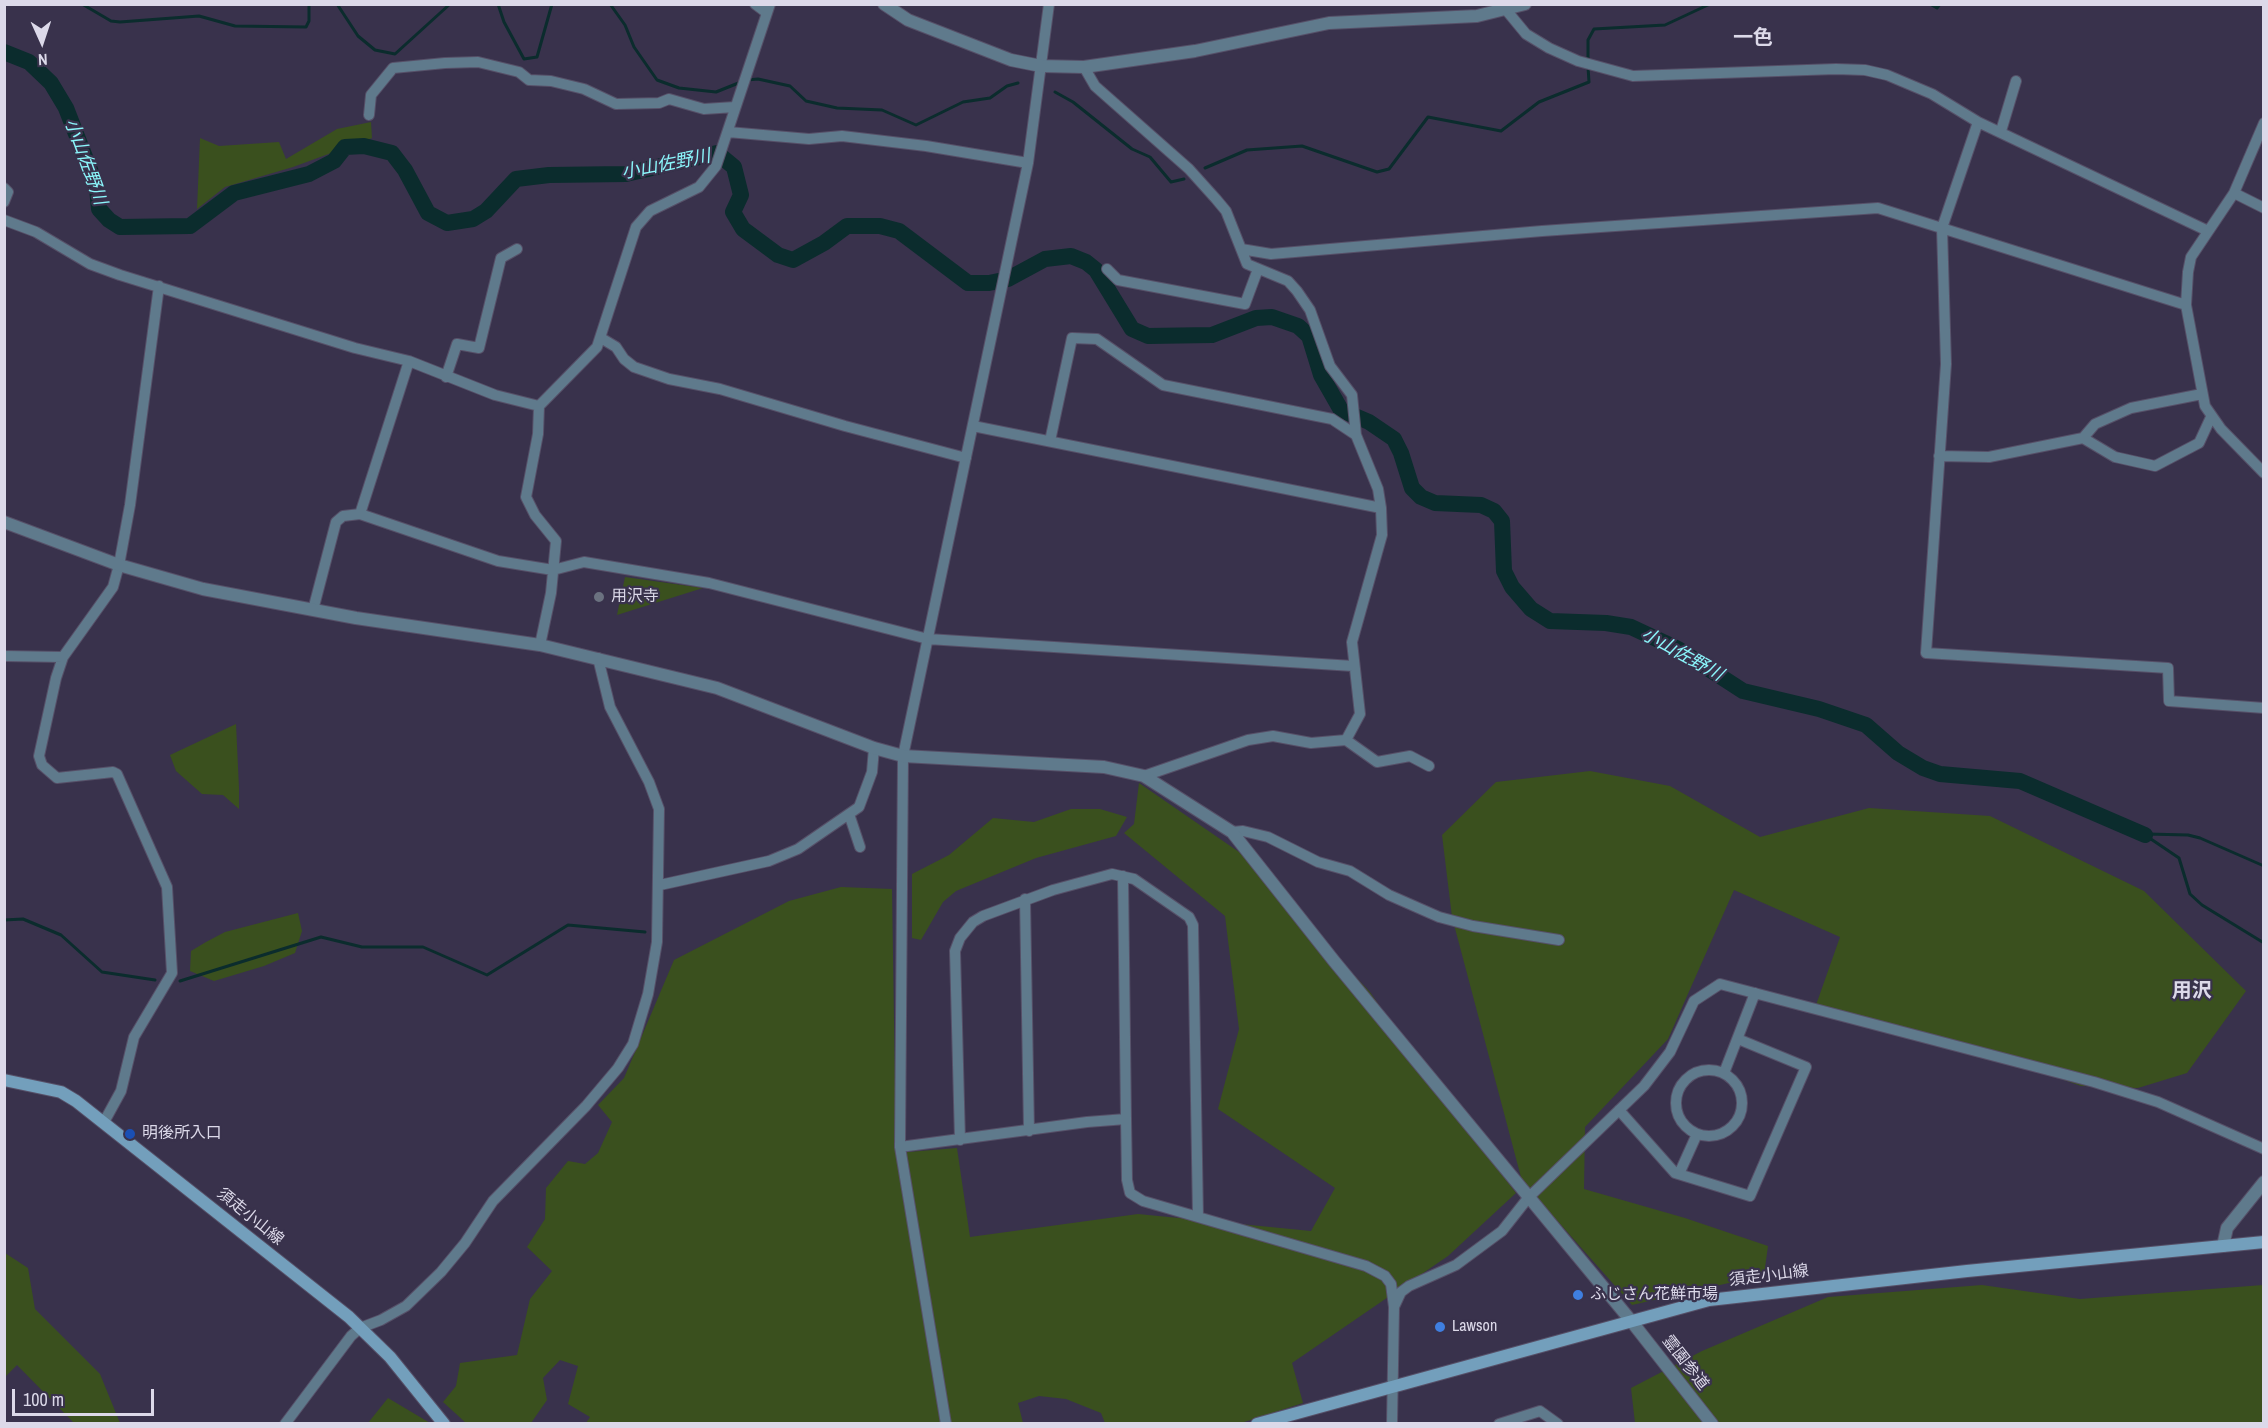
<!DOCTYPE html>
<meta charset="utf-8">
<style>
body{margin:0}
#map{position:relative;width:2268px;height:1428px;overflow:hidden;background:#39324c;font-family:"Archivo Narrow",sans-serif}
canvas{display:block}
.frame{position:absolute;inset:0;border:6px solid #dcd9e9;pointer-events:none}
.north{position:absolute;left:12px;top:12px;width:60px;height:60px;-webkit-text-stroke:4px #39324c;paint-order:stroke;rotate:177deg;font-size:16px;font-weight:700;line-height:24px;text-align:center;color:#dcd9e9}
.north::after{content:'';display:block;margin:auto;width:21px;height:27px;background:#dcd9e9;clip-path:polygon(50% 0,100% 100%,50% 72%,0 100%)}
.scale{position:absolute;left:12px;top:1389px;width:142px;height:27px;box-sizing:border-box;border:3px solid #dcd9e9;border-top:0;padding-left:8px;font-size:18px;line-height:21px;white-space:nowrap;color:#dcd9e9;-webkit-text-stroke:4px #39324c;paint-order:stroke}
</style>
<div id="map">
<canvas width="2268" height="1428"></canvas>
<div class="frame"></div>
<div class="north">N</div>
<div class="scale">100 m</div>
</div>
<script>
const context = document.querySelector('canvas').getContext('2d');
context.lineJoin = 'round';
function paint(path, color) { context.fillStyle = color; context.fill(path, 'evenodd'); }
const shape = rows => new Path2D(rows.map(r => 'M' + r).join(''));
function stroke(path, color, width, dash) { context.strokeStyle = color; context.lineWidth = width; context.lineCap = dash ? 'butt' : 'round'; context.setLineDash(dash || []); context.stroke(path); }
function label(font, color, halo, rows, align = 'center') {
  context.font = font + ' "Archivo Narrow","Noto Sans JP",sans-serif'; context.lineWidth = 4.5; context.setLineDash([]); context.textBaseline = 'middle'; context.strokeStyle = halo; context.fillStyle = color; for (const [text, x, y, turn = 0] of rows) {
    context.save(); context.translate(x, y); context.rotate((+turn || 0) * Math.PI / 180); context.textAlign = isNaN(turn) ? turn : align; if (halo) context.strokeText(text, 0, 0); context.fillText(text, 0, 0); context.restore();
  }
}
paint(shape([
 [371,122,372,138,293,167,225,187,197,209,200,138,219,146,279,142,286,159,337,129],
 [625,577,703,588,617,615],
 [236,724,239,788,239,809,223,795,202,794,176,771,170,755],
 [1590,771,1670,786,1760,837,1869,808,1990,816,2144,891,2246,991,2187,1073,2138,1088,2081,1086,1945,1038,1816,1005,1840,937,1734,890,1668,1039,1585,1127,1584,1189,1685,1218,1768,1246,1764,1275,1632,1305,1522,1181,1452,917,1442,835,1496,782],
 [1139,783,1239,852,1370,992,1431,1080,1516,1193,1448,1256,1292,1363,1303,1403,1241,1423,1105,1423,1101,1413,1066,1399,1039,1396,1018,1403,1023,1423,586,1423,590,1417,568,1404,578,1366,560,1360,543,1378,547,1400,531,1423,466,1423,443,1402,456,1386,460,1363,517,1355,530,1299,552,1271,527,1247,545,1219,546,1188,568,1161,585,1164,598,1153,612,1122,598,1105,624,1078,674,960,789,901,841,887,892,889,896,1153,957,1148,970,1237,1138,1214,1311,1231,1335,1188,1218,1109,1239,1029,1225,916,1124,833,1134,824],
 [1071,809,1100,809,1127,817,1116,836,1036,858,956,891,943,902,921,940,912,938,912,874,949,855,993,818,1034,822],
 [298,913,302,931,295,953,264,966,214,981,190,971,191,951,206,942,225,932],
 [5,1253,28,1268,35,1309,100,1374,120,1423,74,1423,17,1365,5,1377],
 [1982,1285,2080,1299,2263,1285,2263,1423,1635,1423,1631,1388,1702,1351,1828,1297],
 [388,1398,430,1423,368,1423]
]), '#3a501e');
stroke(shape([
 [82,4,111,21,120,22,199,16,235,26,306,27,309,21,309,4],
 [337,4,358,36,375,50,395,54,450,4],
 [498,4,504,22,524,59,537,57,552,4],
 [610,4,625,25,634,47,657,80,679,88,716,92,741,82],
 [1930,4,1937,8,1940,4],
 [1588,61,1588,40,1594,29,1665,25,1710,4],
 [747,80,758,79,790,86,806,101,837,108,882,110,916,125,963,102,990,98,1007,86,1018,83],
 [1055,92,1073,102,1132,149,1150,157,1171,182,1184,179],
 [1205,168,1247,150,1302,146,1377,172,1389,169,1428,117,1501,131,1539,102,1589,82,1588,67],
 [2147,834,2188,835,2200,838,2264,866],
 [2145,835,2179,858,2190,894,2202,905,2264,943],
 [4,920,23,919,61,935,102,972,155,980],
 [180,981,321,937,362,947,423,947,487,975,568,925,645,932]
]), '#0b2c2d', 3);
stroke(shape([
 [4,52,29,62,51,83,66,108,97,188,99,209,109,220,120,227,190,226,234,193,309,174,334,161,345,147,364,146,392,153,405,170,428,213,447,223,473,219,486,211,516,179,549,175,626,174,717,153,734,167,741,195,733,212,743,229,778,255,793,260,824,243,847,226,880,226,899,231,968,283,989,283,1008,279,1045,259,1071,256,1086,262,1096,270,1132,329,1148,336,1212,335,1256,318,1272,317,1298,326,1309,336,1321,375,1341,410,1369,422,1394,439,1401,453,1412,488,1421,497,1435,503,1481,505,1494,511,1502,521,1504,571,1512,587,1531,609,1550,621,1606,623,1631,627,1678,649,1743,691,1819,709,1866,725,1898,753,1923,768,1940,774,2020,781,2145,835]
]), '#0b2c2d', 16);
const minor = shape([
 [755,4,767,13],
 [1507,4,1507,11,1526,34,1549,48,1578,61,1633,76,1836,69,1865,70,1887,75,1932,94,1978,122,2208,231],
 [1084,67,1095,86,1189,169,1216,199,1226,211,1247,264,1288,281,1297,291,1310,310,1330,366,1352,395,1356,435,1378,489,1381,508,1382,535,1352,642,1360,714,1346,740,1311,743,1273,736,1248,740,1144,776],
 [369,115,371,95,393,68,445,63,478,62,519,72,529,80,551,81,584,89,616,104,659,103,669,99,704,109,735,107],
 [1978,122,1942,228,1946,364,1926,653,2168,668,2169,701,2264,708],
 [2264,123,2234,193,2191,257,2188,272,2186,305,2205,406,2221,429,2264,473],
 [2001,131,2016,81],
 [728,132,809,139,842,136,926,146,1028,163],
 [4,188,8,192,4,202],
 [2234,193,2264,208],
 [4,220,36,232,90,264,120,275,355,348,409,361,495,395,539,406],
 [1241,249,1271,254,1542,231,1878,208,2186,305],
 [1107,269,1118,280,1245,304,1258,269],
 [601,338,616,347,624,359,634,367,669,379,720,389,845,426,966,458],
 [446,377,457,344,479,348,501,258,517,249],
 [973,426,1381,508],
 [2083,438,2115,457,2155,466,2199,443,2211,417],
 [1050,441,1072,338,1097,339,1163,385,1332,419,1356,435],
 [1939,456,1989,457,2083,438,2095,424,2131,408,2202,394],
 [360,514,409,361],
 [313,610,336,522,343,516,360,514,498,561,553,570,584,562,709,583,928,639,1353,666],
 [540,645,551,593,556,541,535,515,526,497,538,434,539,406,597,347,636,227,650,211,699,187,716,166,770,4],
 [4,656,63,657],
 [1346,740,1377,762,1410,756,1429,766],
 [849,814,860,847],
 [1232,832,1243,831,1268,837,1318,862,1350,871,1389,895,1439,917,1473,926,1559,940],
 [1123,876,1126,1119,1127,1180,1130,1193,1143,1201,1366,1266,1385,1276,1391,1284,1394,1307,1392,1424],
 [660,885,769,861,798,849,859,807,872,772,874,748],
 [1025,899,1029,1131],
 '1676 1103a33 33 0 1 1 66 0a33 33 0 1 1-66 0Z',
 [1724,1073,1755,993],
 [1619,1110,1675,1173,1750,1196,1806,1067,1738,1039],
 [104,1122,121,1091,134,1037,172,973,167,887,117,774,113,772,57,778,42,765,39,756,56,678,63,657,113,587,119,565,130,505,159,286],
 [960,1140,955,951,960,938,973,922,983,916,1053,890,1112,874,1134,879,1189,917,1193,925,1198,1217],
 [900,1147,1087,1122,1126,1119],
 [1679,1174,1697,1134],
 [1394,1307,1401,1292,1409,1286,1456,1265,1502,1231,1528,1198,1644,1086,1670,1052,1694,1001,1720,984,2094,1082,2158,1102,2264,1149],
 [285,1424,351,1336,360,1328,381,1320,406,1306,441,1272,465,1243,493,1201,586,1106,618,1068,633,1044,648,994,657,942,659,809,649,782,610,707,598,658],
 [946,1424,900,1147,903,756,1028,163,1049,4],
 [1499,1424,1540,1411,1558,1424]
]);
const tertiary = shape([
 [884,4,908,20,1011,60,1041,66,1084,67,1195,51,1329,23,1477,16,1525,4],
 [4,522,119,565,203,589,356,618,540,645,717,688,874,748,903,756,1104,767,1144,776,1232,832,1334,961,1632,1322,1712,1424],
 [2223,1246,2227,1228,2264,1182]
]);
const secondary = shape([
 [4,1080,61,1092,76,1101,349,1317,390,1357,444,1424],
 [1257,1424,1709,1300,1967,1271,2264,1242]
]);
stroke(minor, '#565068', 12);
stroke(tertiary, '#565068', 14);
stroke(secondary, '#565068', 14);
stroke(minor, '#5f7a8c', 10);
stroke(tertiary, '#5f7a8c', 12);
stroke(secondary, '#739fbc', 12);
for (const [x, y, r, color] of [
 [599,597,6,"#6b7280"],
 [130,1134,6,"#1a4fb4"],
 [1578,1295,6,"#3f7fe0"],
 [1440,1327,6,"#3f7fe0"]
]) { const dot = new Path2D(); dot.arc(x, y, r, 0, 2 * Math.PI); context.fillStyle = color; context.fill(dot); stroke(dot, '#39324c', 2); }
label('16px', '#dcd9e9', '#39324c', [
 ["用沢寺",611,597],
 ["明後所入口",142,1134],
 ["ふじさん花鮮市場",1590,1295],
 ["Lawson",1452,1327]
], 'left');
label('16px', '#dcd9e9', '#39324c', [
 ["須走小山線",250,1217,39],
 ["須走小山線",1769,1276,-7],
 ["霊園参道",1685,1363,52]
]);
label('italic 18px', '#8bf6fb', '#39324c', [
 ["小山佐野川",85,162,70],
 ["小山佐野川",666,165,-11],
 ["小山佐野川",1682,655,29]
]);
label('bold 20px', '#dcd9e9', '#39324c', [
 ["一色",1753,39],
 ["用沢",2192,992]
]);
</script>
